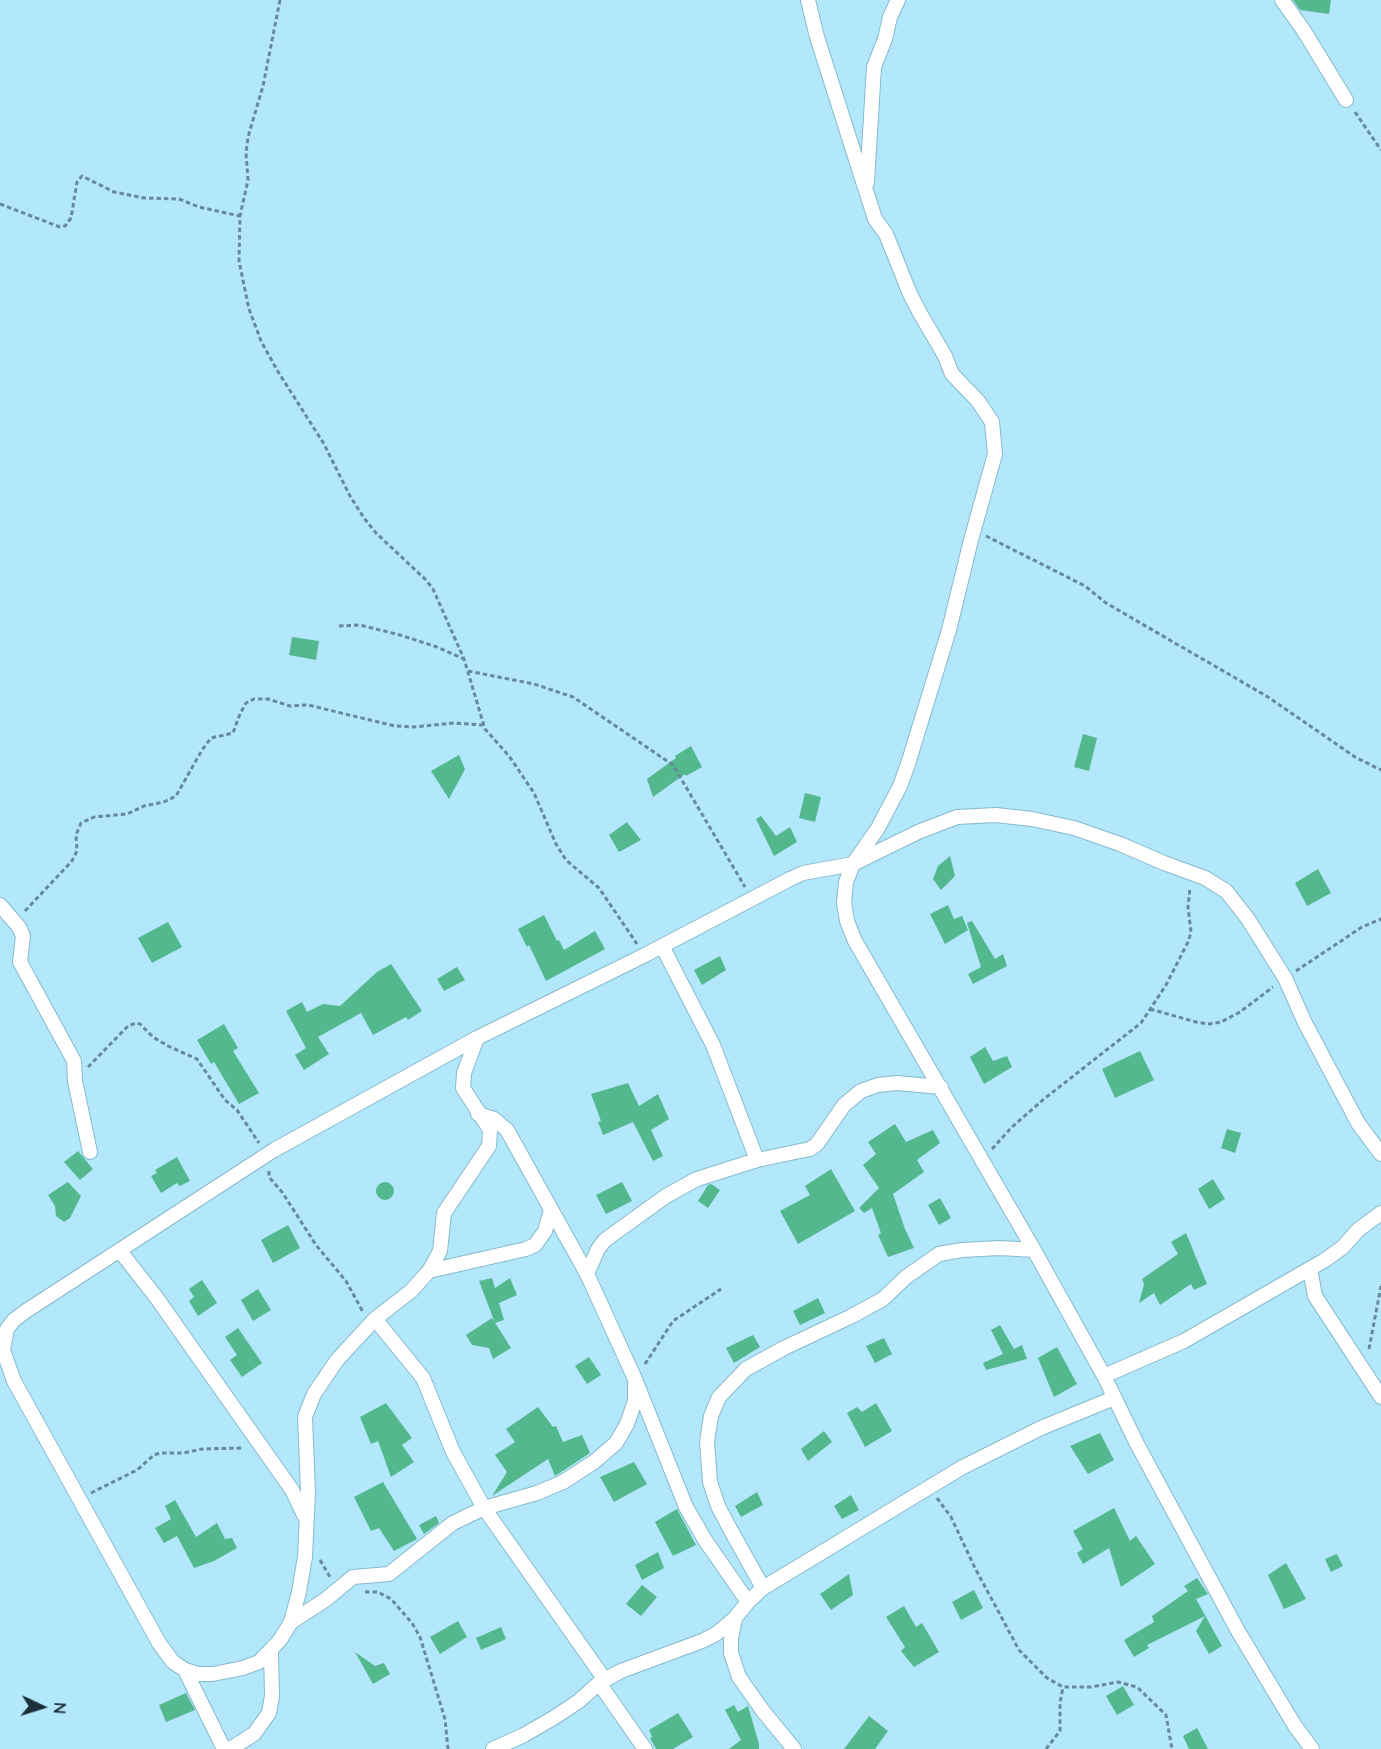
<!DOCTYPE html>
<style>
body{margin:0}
#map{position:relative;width:1381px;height:1749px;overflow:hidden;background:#b3e7fc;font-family:Quicksand,sans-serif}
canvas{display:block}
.north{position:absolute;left:12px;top:1677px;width:60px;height:60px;-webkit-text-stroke:4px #b3e7fc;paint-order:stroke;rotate:94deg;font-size:16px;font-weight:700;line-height:24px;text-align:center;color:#1b3038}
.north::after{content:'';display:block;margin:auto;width:21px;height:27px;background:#1b3038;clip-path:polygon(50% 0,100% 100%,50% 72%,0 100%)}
</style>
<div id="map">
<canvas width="1381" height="1749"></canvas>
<div class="north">N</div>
</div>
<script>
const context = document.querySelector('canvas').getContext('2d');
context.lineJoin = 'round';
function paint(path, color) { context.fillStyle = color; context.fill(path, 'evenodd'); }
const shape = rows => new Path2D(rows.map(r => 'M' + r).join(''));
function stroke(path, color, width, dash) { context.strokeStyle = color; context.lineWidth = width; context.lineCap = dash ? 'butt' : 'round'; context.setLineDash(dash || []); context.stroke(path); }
paint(shape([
 [1293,0,1331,0,1329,14,1300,10],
 [292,637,319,641,316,660,289,655],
 [1083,734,1097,738,1089,771,1074,767],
 [691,746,702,767,686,776,685,774,653,797,647,779,676,758,675,756],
 [459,755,465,769,449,799,431,771],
 [805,793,821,797,815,822,799,818],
 [761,816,776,836,790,827,797,842,774,856,756,819],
 [627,822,641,840,619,852,609,835],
 [950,856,955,876,941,890,933,879,938,866],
 [1318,869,1331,893,1307,906,1295,883],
 [948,905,954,919,962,916,968,930,945,944,930,914],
 [544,915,557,941,559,940,564,950,595,931,605,949,546,981,529,945,527,947,518,929],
 [972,921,995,959,1003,954,1007,966,973,984,968,974,981,967,967,923],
 [168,922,182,947,152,963,138,938],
 [720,956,726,970,702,985,694,970],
 [391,964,422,1011,408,1020,406,1017,373,1035,361,1013,318,1037,329,1054,304,1070,295,1055,306,1048,286,1011,302,1002,307,1012,323,1004,340,1006,377,972],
 [457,967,465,980,444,991,437,979],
 [224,1024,238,1048,233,1051,259,1093,239,1104,214,1062,211,1064,197,1040],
 [985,1047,993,1061,1007,1056,1012,1067,984,1084,970,1057],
 [1140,1051,1154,1080,1115,1098,1102,1069],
 [628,1083,639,1106,658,1094,669,1119,651,1130,663,1156,653,1161,633,1122,603,1135,598,1122,601,1121,591,1094],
 [895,1124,906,1142,933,1130,940,1143,917,1160,924,1172,893,1194,905,1229,914,1248,888,1257,878,1235,881,1233,872,1208,864,1213,859,1208,879,1188,863,1165,876,1154,868,1142],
 [1227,1129,1241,1133,1235,1153,1221,1148],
 [78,1151,93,1169,80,1180,64,1162],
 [177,1157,190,1181,180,1186,177,1183,161,1193,151,1176,157,1173,155,1170],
 [831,1169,855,1211,798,1244,780,1211,810,1195,805,1186],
 [1213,1179,1225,1199,1209,1209,1198,1189],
 [68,1182,81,1196,70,1218,64,1222,56,1216,55,1206,48,1195],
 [622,1182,632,1201,606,1214,596,1195],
 '376 1191a9 9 0 1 1 18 0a9 9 0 1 1-18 0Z',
 [711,1184,720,1190,708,1208,698,1201,708,1185],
 [940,1198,951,1218,939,1225,928,1205],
 [288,1225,300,1248,273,1263,261,1240],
 [1186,1233,1207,1284,1194,1290,1191,1284,1160,1305,1154,1293,1139,1303,1144,1284,1142,1279,1178,1254,1171,1242],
 [492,1278,495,1288,510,1278,517,1295,499,1303,504,1320,495,1323,479,1281],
 [202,1280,217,1303,198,1316,189,1301,194,1297,189,1289],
 [258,1289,271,1310,253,1321,241,1300],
 [818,1298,825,1313,800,1325,793,1311],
 [492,1318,511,1348,493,1359,489,1348,472,1345,466,1335],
 [1000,1325,1014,1349,1022,1345,1027,1359,986,1370,983,1363,1003,1354,991,1330],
 [238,1328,262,1363,242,1377,230,1360,237,1355,225,1337],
 [753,1335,760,1347,734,1363,726,1348],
 [884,1338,892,1354,875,1363,866,1346],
 [1057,1347,1077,1384,1054,1397,1038,1358],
 [589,1357,601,1375,587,1384,575,1366],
 [386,1403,412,1438,402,1445,414,1462,391,1477,378,1441,371,1444,360,1417],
 [876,1403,892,1431,865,1447,847,1413,857,1407,862,1412],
 [538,1407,553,1427,556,1426,563,1442,582,1435,590,1453,555,1476,548,1459,492,1496,507,1472,495,1455,515,1442,506,1429],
 [824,1431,832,1442,808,1461,801,1449],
 [1100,1433,1114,1460,1088,1474,1070,1446],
 [634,1462,647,1484,614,1502,600,1477],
 [383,1482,417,1539,394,1551,379,1528,371,1531,354,1497],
 [757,1492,763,1505,741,1517,735,1506],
 [851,1495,859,1510,842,1519,834,1506],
 [175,1500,196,1537,217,1523,225,1539,232,1538,237,1548,214,1561,194,1568,177,1536,164,1543,155,1528,171,1519,165,1506],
 [1114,1508,1130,1541,1136,1536,1155,1564,1121,1587,1109,1548,1083,1564,1077,1553,1083,1549,1073,1531],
 [677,1509,696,1545,673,1556,655,1522],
 [436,1516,439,1523,424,1534,419,1525],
 [658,1552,664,1568,642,1580,635,1565],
 [1337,1554,1343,1566,1331,1572,1325,1559],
 [1286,1563,1306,1599,1284,1609,1268,1575],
 [849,1574,853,1595,831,1610,820,1594],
 [1197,1578,1208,1594,1196,1599,1222,1646,1209,1654,1196,1631,1205,1616,1147,1645,1149,1648,1134,1657,1124,1640,1154,1622,1152,1616,1188,1591,1184,1586],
 [642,1585,657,1597,641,1616,626,1604],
 [974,1590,983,1608,961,1620,952,1602],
 [904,1606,916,1627,922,1623,939,1652,914,1667,901,1651,905,1647,886,1617],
 [458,1621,467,1637,440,1654,430,1637],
 [501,1627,506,1639,481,1650,476,1638],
 [355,1652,375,1666,384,1663,390,1674,373,1684],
 [1123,1686,1134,1705,1117,1715,1106,1696],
 [186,1693,195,1710,166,1722,159,1705],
 [734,1705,738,1712,748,1706,759,1744,759,1749,729,1749,741,1740,725,1710],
 [678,1713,693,1737,673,1749,656,1749,650,1738,652,1737,649,1730],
 [869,1716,888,1731,875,1749,844,1749],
 [1197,1728,1208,1749,1189,1749,1183,1736]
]), '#53b88e');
const street = shape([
 [808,0,817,37,875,219,886,234,910,294,921,315,945,356,952,374,978,401,992,422,995,454,971,540,949,630,908,764,900,786,878,828,853,864,846,882,844,903,847,921,855,941,1034,1250,1104,1376,1137,1444,1238,1631,1295,1726,1312,1749],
 [1282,0,1304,31,1346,100],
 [867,183,874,67,885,39,890,17,898,0],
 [0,905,19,927,23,936,20,962,74,1061,75,1081,90,1152],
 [662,946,713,1045,757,1160],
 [477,1038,464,1073,463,1088,490,1130,489,1146,444,1213,440,1251,429,1271,411,1291,375,1319,337,1360,314,1394,308,1409,305,1417,308,1492,305,1557,299,1592,291,1622,280,1640,259,1662,243,1668,213,1674,198,1674,185,1670,173,1662,159,1643,14,1381,3,1350,7,1329,14,1320,26,1311,274,1150,477,1038,645,955,790,879,803,873,853,864,918,832,957,817,996,815,1032,819,1074,828,1120,844,1164,863,1205,878,1226,891,1248,919,1285,978,1305,1023,1358,1123,1381,1154],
 [478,1114,494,1119,507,1130,587,1274,635,1379,686,1507,705,1540,748,1602],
 [120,1251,156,1297,292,1490,305,1517],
 [1310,1269,1315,1296,1381,1397],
 [429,1271,526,1249,535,1245,545,1231,551,1210],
 [587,1274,598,1249,605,1240,666,1196,697,1179,757,1160,810,1149,817,1144,844,1105,861,1091,878,1085,897,1083,941,1087],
 [375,1319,423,1378,453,1452,484,1508,605,1680],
 [1104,1376,1184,1341,1325,1260,1343,1247,1358,1230,1381,1213],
 [763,1588,729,1527,718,1506,710,1482,707,1442,711,1416,719,1397,746,1369,784,1348,852,1316,883,1299,906,1277,939,1254,962,1250,1000,1248,1034,1250],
 [291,1622,325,1600,353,1577,389,1574,453,1523,484,1508,537,1493,563,1482,594,1462,616,1443,627,1424,635,1401,635,1384],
 [185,1670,224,1749],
 [599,1683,645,1749],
 [230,1749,254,1734,269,1713,272,1696,271,1651],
 [493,1749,524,1735,555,1717,579,1701,599,1683,621,1671,702,1641,716,1634,735,1618],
 [794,1749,763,1711,739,1677,731,1653,731,1639,735,1618,748,1602,763,1588,961,1468,1041,1428,1114,1398]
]);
stroke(street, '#86bacd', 16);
stroke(shape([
 [280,0,263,86,248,137,246,153,248,180,240,216,239,261,249,309,261,341,277,370,324,444,350,496,364,518,376,533,426,580,433,589,464,659,485,729,509,756,534,793,556,844,566,860,599,888,637,944],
 [1355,112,1381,150],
 [0,204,60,227,65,226,71,218,77,182,82,176,114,192,144,198,179,199,199,207,240,216],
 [986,536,1085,586,1106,603,1268,697,1355,757,1381,770],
 [339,626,360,625,400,635,437,647,464,659],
 [468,671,534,684,573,697,673,765,745,887],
 [25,911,72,861,77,851,76,835,81,823,94,817,127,814,144,806,164,802,176,796,202,750,211,738,233,733,240,714,246,703,254,699,268,699,290,706,308,705,395,726,413,727,454,723,483,725],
 [1296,971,1362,927,1381,919],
 [1150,1009,1196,1022,1209,1024,1221,1022,1240,1012,1273,987],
 [88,1067,128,1026,136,1023,140,1024,153,1037,168,1046,197,1059,225,1100,237,1110,259,1143],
 [992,1149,1012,1127,1044,1099,1141,1023,1166,985,1188,942,1191,932,1188,907,1190,888],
 [269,1171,269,1177,282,1192,316,1245,346,1281,363,1312],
 [1369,1349,1381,1286],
 [645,1364,673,1321,721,1289],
 [91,1493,137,1470,154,1455,160,1453,183,1453,202,1449,243,1448],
 [937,1498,951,1517,975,1568,1019,1650,1047,1678,1063,1687,1091,1687,1118,1682,1137,1687,1166,1715,1172,1749],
 [320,1560,330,1577],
 [365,1592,378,1592,391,1599,412,1623,420,1637,445,1719,448,1749],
 [1046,1749,1060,1731,1060,1703,1063,1687]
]), '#668a99', 3, [4.5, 3]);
stroke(street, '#fff', 14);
</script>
